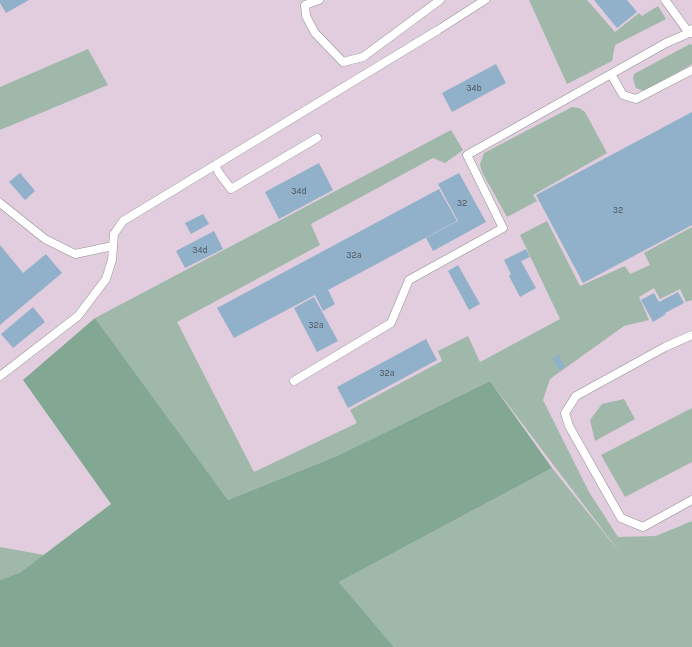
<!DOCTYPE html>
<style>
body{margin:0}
canvas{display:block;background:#dbdfe2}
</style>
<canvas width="692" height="647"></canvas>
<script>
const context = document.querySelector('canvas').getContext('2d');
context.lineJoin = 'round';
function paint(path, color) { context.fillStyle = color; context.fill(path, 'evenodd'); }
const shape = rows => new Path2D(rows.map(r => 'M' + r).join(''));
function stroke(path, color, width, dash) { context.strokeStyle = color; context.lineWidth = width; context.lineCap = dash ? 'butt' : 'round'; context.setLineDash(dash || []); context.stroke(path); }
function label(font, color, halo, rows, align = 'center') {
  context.font = font + ' Karla,sans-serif'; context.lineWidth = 3; context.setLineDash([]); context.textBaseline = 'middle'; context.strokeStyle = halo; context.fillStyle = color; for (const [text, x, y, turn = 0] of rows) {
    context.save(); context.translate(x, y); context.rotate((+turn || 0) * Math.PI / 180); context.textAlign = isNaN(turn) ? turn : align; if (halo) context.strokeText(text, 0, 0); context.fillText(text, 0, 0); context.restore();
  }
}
paint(shape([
 [0,0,692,0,692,647,394,647,339,582,228,500,23,380,111,504,21,572,0,580]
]), '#e1cddd');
paint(shape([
 [529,0,587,0,615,32,639,13,642,16,658,6,666,19,615,45,612,61,567,84],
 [690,44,692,45,692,64,644,91,636,88,633,79,634,74],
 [88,49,108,85,0,130,0,87],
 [572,107,579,108,585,112,607,153,533,195,537,201,507,217,482,172,480,164,484,153],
 [451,130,463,150,445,163,433,158,311,224,320,245,177,322,254,472,357,423,350,410,442,361,438,351,468,336,480,362,560,319,520,235,547,221,580,286,625,266,630,274,650,265,644,253,692,227,692,300,686,302,680,289,660,299,654,288,639,297,649,320,624,326,550,379,543,400,589,492,618,537,656,536,692,521,692,647,394,647,339,582,552,468,621,554,490,381,337,456,228,500,95,318],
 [624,399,635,419,595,441,590,420,602,404],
 [692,408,692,462,625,497,601,455],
 [0,547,44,555,21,572,0,580]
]), '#9fb8a9');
paint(shape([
 [95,318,228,500,337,456,490,381,552,468,339,582,394,647,0,647,0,580,21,572,111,504,23,380]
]), '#82a792');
paint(shape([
 [0,0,29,0,6,13,0,3],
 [594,0,627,0,637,12,617,28],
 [496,64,506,83,452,112,442,93],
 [692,112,692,225,583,283,536,195],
 [319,163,333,190,279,219,265,192],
 [20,173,35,191,25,200,9,182],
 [459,173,486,222,433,251,426,238,458,221,438,184],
 [439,189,457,221,328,290,335,304,323,311,315,295,234,338,217,308],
 [203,214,209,224,191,234,185,223],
 [214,231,223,249,185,268,176,251],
 [0,245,23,273,46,254,62,273,0,325],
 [526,249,530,257,521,261,536,288,520,297,509,276,511,274,504,260],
 [458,265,480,304,469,310,448,271],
 [678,292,684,303,665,313,666,314,653,322,641,300,654,293,659,302],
 [314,297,338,341,317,352,294,308],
 [33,307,45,322,13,348,1,334],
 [426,339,437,360,348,408,337,387],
 [559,355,565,367,559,370,552,359]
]), '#91b1ca');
const service = shape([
 [319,0,305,5,306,16,315,33,343,62,363,57,440,0],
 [665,0,689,33,692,29],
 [611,74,623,95,636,99,692,70],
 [215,165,219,173,231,189,317,138],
 [0,203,45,239,75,254,113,246],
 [692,335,665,347,576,396,565,413,569,426,621,518,643,527,692,500],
 [0,376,78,316,106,279,112,260,114,234,123,221,438,30,485,0],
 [294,381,391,323,409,280,503,228,467,155,666,43,689,33,692,33]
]);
stroke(service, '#8f9295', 9);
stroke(service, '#fff', 8);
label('9px', '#4e565d', null, [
 ["34b",474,88],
 ["34d",299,191],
 ["32",462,203],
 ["32",618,210],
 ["34d",200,250],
 ["32a",354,255],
 ["32a",316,325],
 ["32a",387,373]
]);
</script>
